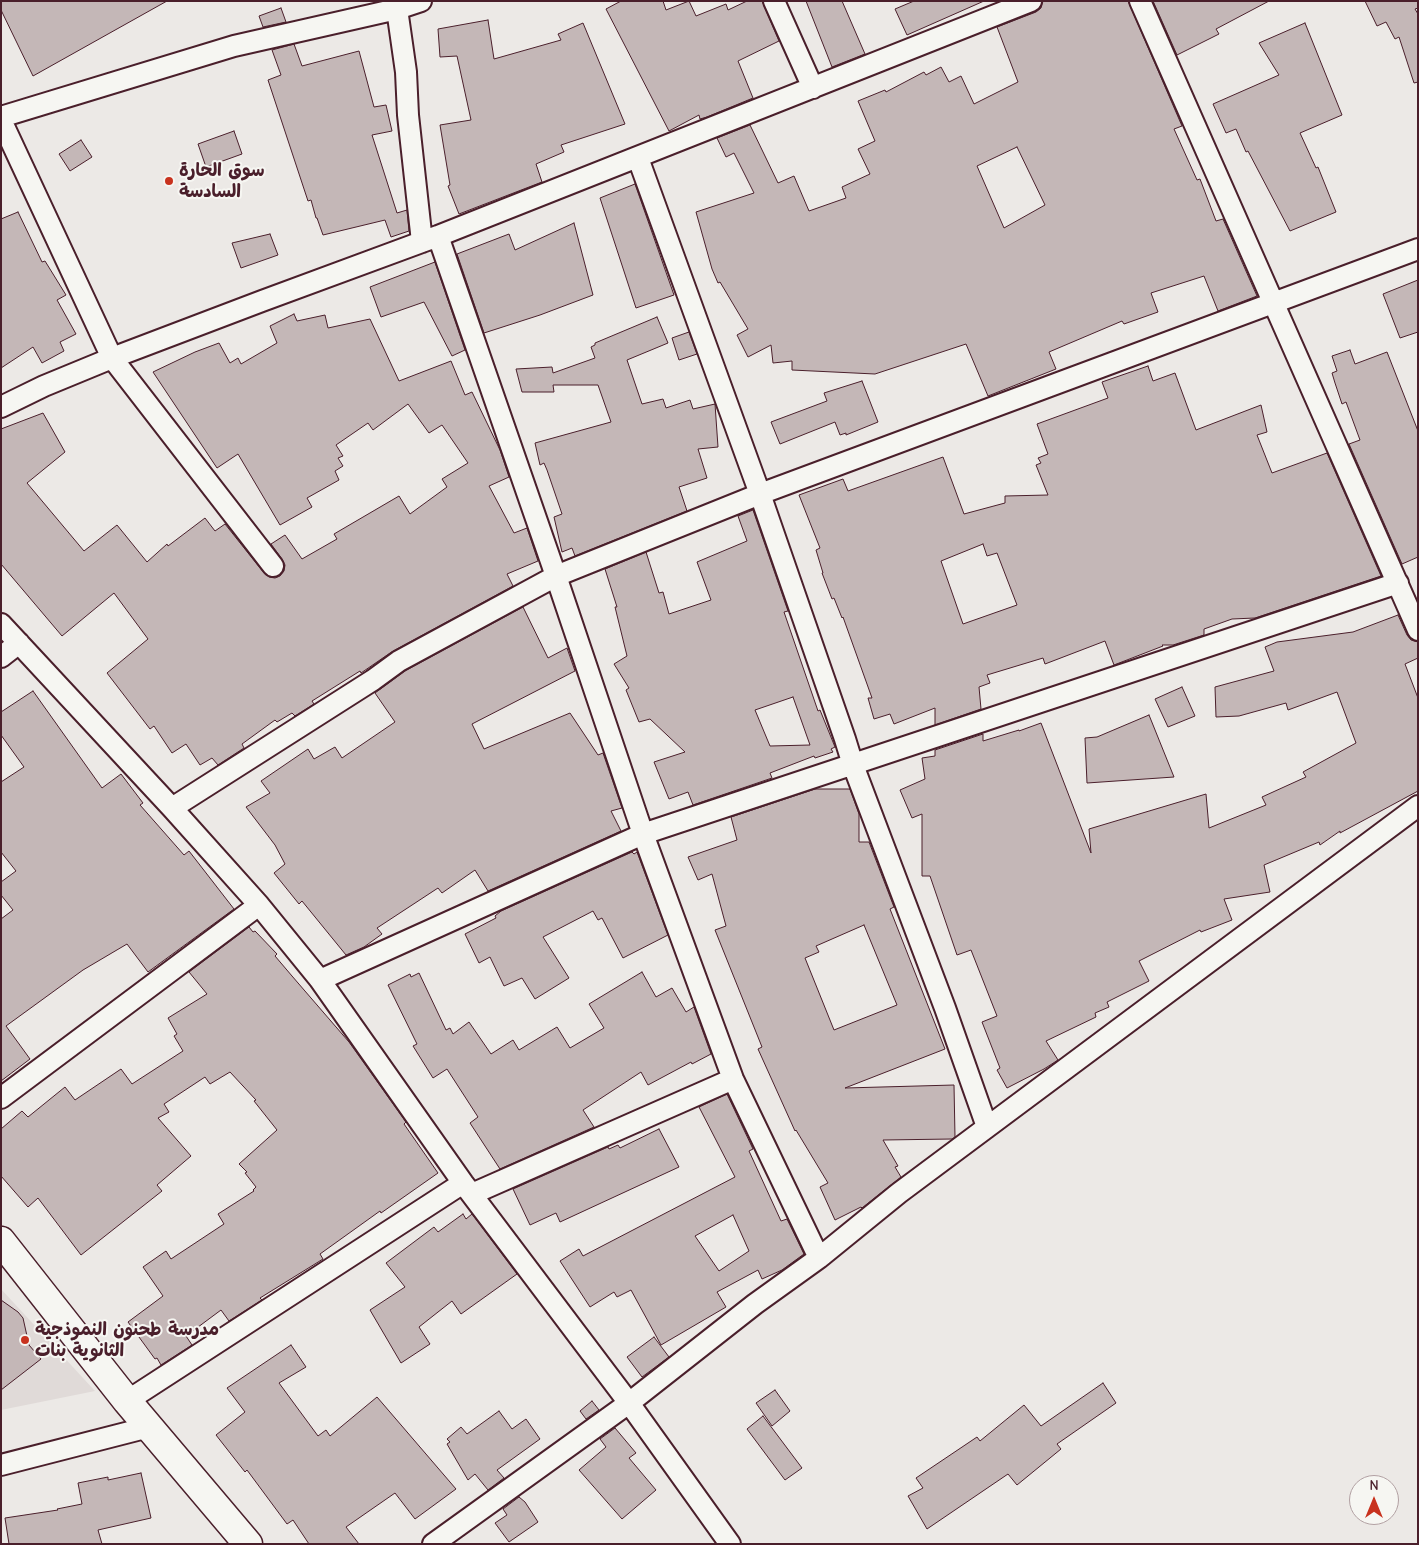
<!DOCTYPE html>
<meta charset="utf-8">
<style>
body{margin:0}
#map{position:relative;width:1419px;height:1545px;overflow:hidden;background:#ece9e6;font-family:"Comic Neue",sans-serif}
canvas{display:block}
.frame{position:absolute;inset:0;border:2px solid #4a1f2b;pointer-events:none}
.north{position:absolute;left:1349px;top:1475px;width:50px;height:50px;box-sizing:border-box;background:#f6f6f2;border:1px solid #b1a0a2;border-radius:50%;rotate:0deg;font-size:14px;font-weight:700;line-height:20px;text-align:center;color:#4a1f2b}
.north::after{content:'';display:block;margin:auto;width:18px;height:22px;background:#c8321e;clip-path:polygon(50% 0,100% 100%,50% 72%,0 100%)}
</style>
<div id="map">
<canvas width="1419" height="1545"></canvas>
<div class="frame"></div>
<div class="north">N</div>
</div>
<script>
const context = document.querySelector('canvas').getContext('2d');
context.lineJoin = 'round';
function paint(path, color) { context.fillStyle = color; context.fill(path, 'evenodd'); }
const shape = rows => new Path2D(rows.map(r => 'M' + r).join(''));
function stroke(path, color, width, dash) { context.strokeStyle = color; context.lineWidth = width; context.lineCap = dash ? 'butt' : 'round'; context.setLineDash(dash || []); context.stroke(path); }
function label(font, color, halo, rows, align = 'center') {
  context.font = font + ' "Comic Neue","Playpen Sans Arabic",sans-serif'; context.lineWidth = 4; context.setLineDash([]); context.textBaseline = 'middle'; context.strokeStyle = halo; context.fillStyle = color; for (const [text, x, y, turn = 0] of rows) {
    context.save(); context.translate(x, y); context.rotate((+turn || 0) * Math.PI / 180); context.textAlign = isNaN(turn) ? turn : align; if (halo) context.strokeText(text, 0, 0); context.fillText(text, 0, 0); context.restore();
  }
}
paint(shape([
 [1,1289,95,1391,1,1410]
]), '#e0dad8');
const building = shape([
 [1,1,167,1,33,76,1,10,1,1],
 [621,1,663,1,666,10,689,1,696,16,726,4,728,10,747,1,762,1,779,41,738,61,753,98,707,117,700,119,699,115,669,131,606,9,621,1],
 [806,1,842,1,865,54,832,67,806,1],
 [914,1,984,1,907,35,895,9,914,1],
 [1043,1,1128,1,1182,126,1174,129,1197,180,1200,179,1216,221,1223,219,1257,296,1218,311,1204,276,1151,293,1158,312,1124,324,1122,321,1049,352,1056,369,988,396,966,344,875,374,792,370,792,361,773,363,771,345,748,357,737,335,748,329,720,282,718,283,712,269,696,212,754,193,734,153,726,157,717,138,750,125,778,183,794,176,809,211,846,198,842,187,870,174,858,149,875,141,858,101,885,90,886,92,924,72,926,75,941,67,949,82,961,76,974,104,1018,82,997,27,1036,12,1041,8,1043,1],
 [1017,147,1045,205,1004,228,977,166,1017,147],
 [1153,1,1269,1,1216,29,1219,34,1177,55,1153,1],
 [1365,1,1418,1,1418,8,1415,9,1418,14,1418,82,1414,83,1399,37,1395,39,1386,22,1377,26,1365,1],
 [281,8,286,22,263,27,259,16,281,8],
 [488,20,494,59,561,40,558,34,583,23,625,124,561,145,564,152,536,164,542,182,459,214,448,186,450,185,440,125,471,120,457,56,440,57,438,29,488,20],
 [1305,23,1342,115,1300,133,1316,168,1318,167,1336,212,1290,231,1248,151,1246,152,1236,129,1226,133,1213,104,1279,75,1259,43,1305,23],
 [294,44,302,66,359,51,374,107,386,105,392,131,372,135,397,213,407,210,409,231,391,237,385,220,323,235,317,218,316,218,311,200,308,201,268,80,281,75,272,50,294,44],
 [234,131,242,154,206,167,198,144,234,131],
 [81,140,92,157,70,171,59,154,81,140],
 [635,184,674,295,636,308,600,198,635,184],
 [18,212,42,262,45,261,66,295,57,300,76,334,60,342,64,351,42,363,33,347,1,368,1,219,18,212],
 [574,223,593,295,540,315,484,333,457,254,509,234,515,250,574,223],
 [270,234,278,255,241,268,232,243,270,234],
 [435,262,465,350,452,356,424,302,381,317,370,287,435,262],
 [1418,280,1418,332,1400,338,1383,294,1418,280],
 [294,314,297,321,325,315,328,328,370,319,399,381,451,361,465,395,472,392,500,450,509,477,489,486,514,533,527,528,538,561,507,574,513,586,393,651,361,673,360,671,312,701,314,704,295,716,292,713,277,722,275,720,242,744,244,748,218,765,212,758,200,765,186,744,172,753,154,726,150,729,107,673,148,639,114,593,62,636,1,564,1,429,43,413,65,452,27,483,84,551,117,525,147,562,167,544,168,546,205,518,215,531,225,524,264,573,269,577,275,578,280,576,284,571,285,565,282,559,271,544,285,535,302,559,337,539,334,534,399,496,410,514,447,487,442,479,468,463,442,425,429,433,408,404,373,430,368,423,336,445,343,456,338,458,343,466,335,471,339,480,307,498,312,507,280,525,238,454,217,468,153,372,195,352,219,343,230,363,238,358,241,364,277,343,270,326,294,314],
 [657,317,668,343,627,360,642,404,663,399,666,408,690,400,693,409,715,404,718,447,698,449,707,478,679,487,687,511,575,556,572,548,562,552,554,517,562,514,547,470,544,463,540,465,535,443,611,422,598,385,553,385,554,392,522,392,516,369,552,367,553,373,595,358,591,347,595,345,595,343,657,317],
 [689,332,697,354,679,360,672,338,689,332],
 [1350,350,1355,364,1387,352,1418,431,1418,557,1402,564,1349,444,1360,440,1346,402,1342,404,1335,383,1332,373,1337,371,1332,356,1350,350],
 [1148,366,1153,381,1175,373,1196,430,1261,405,1267,432,1257,435,1272,473,1327,453,1381,576,1255,618,1232,619,1204,629,1204,635,1173,645,1162,645,1163,646,1114,665,1105,641,1045,664,1043,658,987,675,990,683,979,687,981,709,935,725,935,708,894,724,890,714,874,719,868,698,872,698,843,617,842,618,834,598,832,599,822,573,823,573,816,550,820,548,799,495,843,479,848,491,943,457,964,514,1005,503,1005,496,1048,495,1036,465,1041,463,1038,458,1048,454,1037,424,1108,398,1102,382,1148,366],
 [983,544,987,556,997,553,1017,605,963,624,941,561,983,544],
 [862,381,878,422,846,435,846,433,840,435,835,422,780,444,771,422,827,401,824,393,862,381],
 [753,510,788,611,784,612,818,711,820,710,835,747,831,749,833,752,815,758,814,756,770,773,772,778,693,805,688,792,669,799,654,762,685,752,650,719,639,722,626,690,629,688,614,664,627,656,615,607,617,607,605,569,646,552,659,593,663,592,669,614,711,600,697,562,747,541,738,516,753,510],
 [793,697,810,745,770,746,755,710,793,697],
 [523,607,548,658,567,648,575,671,472,724,484,749,570,713,598,755,603,753,622,808,611,811,621,831,488,891,475,870,442,893,438,888,377,928,382,934,364,947,346,955,302,901,299,904,274,873,285,864,275,845,246,807,270,793,261,781,308,749,314,759,335,747,342,758,395,722,375,693,405,671,523,607],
 [1398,615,1407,635,1411,640,1418,642,1418,658,1405,664,1418,698,1418,791,1340,833,1340,831,1320,845,1319,842,1264,865,1270,892,1224,899,1232,920,1201,932,1200,930,1139,961,1149,981,1107,1002,1109,1007,1095,1013,1096,1017,1046,1041,1058,1060,1044,1069,1007,1088,997,1070,1000,1068,982,1022,997,1016,971,950,957,955,930,876,922,876,922,814,912,818,900,790,925,779,922,758,935,756,935,750,983,734,983,741,1019,730,1019,731,1041,723,1091,853,1089,829,1206,794,1209,828,1266,805,1262,797,1306,777,1303,772,1356,743,1337,692,1288,710,1286,703,1239,716,1216,717,1215,687,1274,671,1265,647,1277,642,1353,632,1398,615],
 [1182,687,1195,716,1168,727,1155,699,1182,687],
 [33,691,102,788,121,774,143,803,140,805,184,855,189,851,234,909,148,972,127,944,83,970,6,1026,30,1059,1,1081,1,919,13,910,1,895,1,882,16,871,1,852,1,782,24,767,1,735,1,712,33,691],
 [1149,715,1174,777,1087,783,1085,738,1097,737,1149,715],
 [815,789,850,789,859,814,859,842,869,842,894,907,890,909,945,1049,845,1088,954,1085,955,1137,952,1139,883,1140,898,1166,895,1167,901,1177,862,1208,861,1207,835,1220,820,1187,828,1183,796,1130,795,1131,758,1049,762,1047,715,930,726,926,712,874,698,880,688,857,737,840,731,817,815,789],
 [864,925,897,1005,834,1030,805,958,819,952,816,946,864,925],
 [632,852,634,854,637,852,668,935,623,958,602,918,598,920,593,911,543,937,569,978,535,999,522,978,504,986,490,957,479,963,465,934,496,918,495,916,501,911,632,852],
 [249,927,253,932,255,931,277,954,275,956,292,976,349,1042,406,1122,404,1124,438,1173,381,1213,380,1211,320,1254,323,1259,260,1298,262,1300,229,1321,221,1310,186,1336,192,1345,161,1365,157,1358,155,1359,128,1322,163,1296,143,1267,166,1251,171,1259,224,1224,218,1214,254,1191,253,1190,256,1187,245,1173,247,1172,239,1164,277,1130,254,1101,256,1100,230,1072,210,1084,205,1077,164,1104,169,1112,158,1118,191,1156,157,1185,162,1191,81,1255,38,1198,28,1207,1,1176,1,1129,22,1111,28,1117,65,1087,75,1100,121,1069,132,1084,183,1051,174,1036,177,1034,168,1018,207,994,189,972,249,927],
 [642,972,656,997,672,988,686,1012,694,1007,711,1054,692,1064,691,1062,648,1085,641,1072,583,1110,594,1127,500,1169,470,1123,478,1117,447,1069,433,1078,413,1046,417,1044,388,985,410,974,411,977,419,973,446,1030,450,1028,453,1034,469,1022,491,1054,513,1040,519,1050,557,1027,570,1048,604,1028,589,1004,642,972],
 [727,1094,753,1149,749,1151,781,1221,787,1219,804,1254,782,1270,762,1279,758,1270,717,1292,726,1307,661,1345,631,1290,617,1297,614,1292,590,1307,560,1261,579,1249,583,1256,735,1177,699,1107,727,1094],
 [733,1215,749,1251,719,1271,695,1236,733,1215],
 [659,1129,679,1167,560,1222,556,1213,530,1225,513,1189,608,1147,609,1149,618,1145,620,1148,659,1129],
 [463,1214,466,1219,472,1214,517,1274,461,1314,452,1301,419,1327,430,1344,401,1363,370,1310,405,1287,386,1263,434,1227,438,1232,463,1214],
 [1,1300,18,1312,23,1318,29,1345,41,1359,1,1390,1,1300],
 [654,1337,669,1357,642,1377,627,1357,654,1337],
 [291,1345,306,1367,279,1383,318,1436,326,1430,330,1436,377,1397,456,1489,415,1519,395,1493,346,1527,359,1544,309,1544,293,1520,287,1524,247,1470,245,1472,216,1435,245,1412,227,1388,291,1345],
 [1103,1383,1116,1403,1057,1444,1061,1449,1017,1485,1008,1474,927,1529,908,1496,923,1488,916,1478,977,1437,980,1441,1024,1405,1041,1426,1103,1383],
 [775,1390,790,1411,772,1426,756,1403,775,1390],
 [592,1401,599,1410,586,1419,580,1411,592,1401],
 [499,1411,512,1429,526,1419,540,1439,497,1470,504,1478,488,1490,475,1474,468,1480,447,1444,450,1442,447,1439,461,1427,467,1434,499,1411],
 [763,1416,802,1468,785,1480,747,1429,763,1416],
 [615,1428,636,1453,629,1458,656,1490,622,1519,579,1470,606,1447,600,1439,615,1428],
 [141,1473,151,1518,98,1530,102,1544,9,1544,5,1518,58,1510,57,1509,82,1504,78,1483,108,1477,108,1480,141,1473],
 [519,1497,525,1502,538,1522,509,1542,495,1523,507,1515,503,1509,519,1497]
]);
paint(building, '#c4b7b7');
stroke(building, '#4a1f2b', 1);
const street = shape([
 [774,1,813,88],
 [1140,1,1418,630],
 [397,9,406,72,408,115,422,242],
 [1,117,234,46,397,9,421,1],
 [1,120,112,358,273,566],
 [638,158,760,494,845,739,853,765,945,1008,987,1127],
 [438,236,556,576,643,834,733,1079,819,1258],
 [1,407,44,386,112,358,262,301,438,236,1031,1],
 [1,624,172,808,259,905,320,980,463,1183,629,1403,730,1544],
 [1,657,19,643],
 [172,808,373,680,399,661,556,576,760,494,1418,249],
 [320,980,643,834,1398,583],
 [1,1098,259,905],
 [472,1194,733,1079],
 [127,1401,463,1183],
 [1,1465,149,1427],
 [433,1544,629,1403,755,1304,819,1258,899,1193,1418,806]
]);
const secondary = shape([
 [1,1241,127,1401,248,1544]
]);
stroke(street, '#4a1f2b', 24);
stroke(secondary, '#4a1f2b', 31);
stroke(street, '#f6f6f2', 20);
stroke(secondary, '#f6f6f2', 28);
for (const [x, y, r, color] of [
 [169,181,5,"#c8321e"],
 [25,1340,5,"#c8321e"]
]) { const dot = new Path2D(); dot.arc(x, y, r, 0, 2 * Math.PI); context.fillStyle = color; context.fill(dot); stroke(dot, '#f6f6f2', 2); }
label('bold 18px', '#4a1f2b', '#f6f6f2', [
 ["سوق الحارة",179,171],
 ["السادسة",179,192],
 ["مدرسة طحنون النموذجية",35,1330],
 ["الثانوية بنات",35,1351]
], 'left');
</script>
